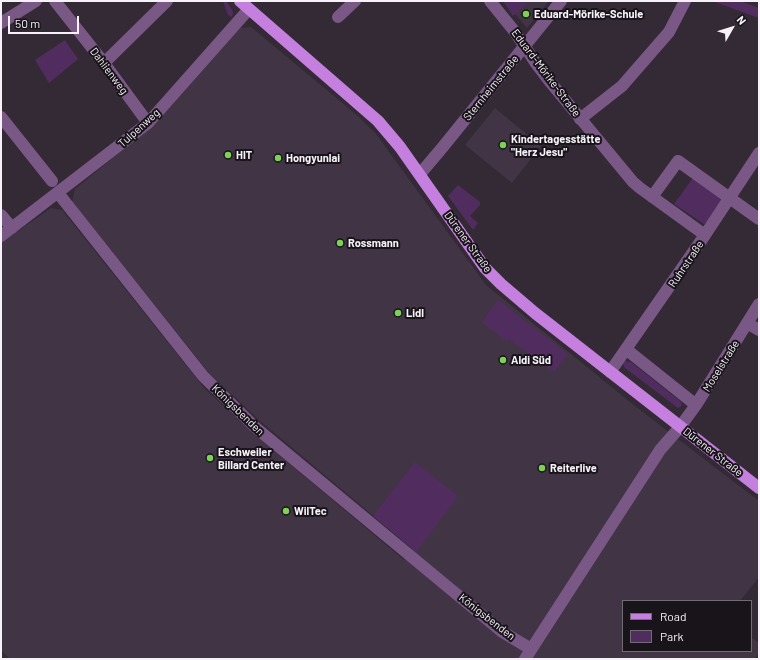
<!DOCTYPE html>
<meta charset="utf-8">
<style>
body{margin:0}
#map{position:relative;width:760px;height:660px;overflow:hidden;background:#332a36;font-family:Barlow,sans-serif}
canvas{display:block}
.frame{position:absolute;inset:0;border:2px solid #f7f1f9;pointer-events:none}
.legend{position:absolute;left:622px;top:600px;width:130px;height:52px;box-sizing:border-box;background:#18141a;border:1px solid #716c73;margin:0;padding:5px 7px;list-style:none;font-size:12px;color:#f7f1f9}
.legend li{display:flex;align-items:center;gap:8px;height:20px}
.legend b{width:20px;border:1px solid #716c73}
.north{position:absolute;left:712px;top:8px;width:40px;height:40px;-webkit-text-stroke:3px #18141a;paint-order:stroke;rotate:51deg;font-size:11px;font-weight:700;line-height:16px;text-align:center;color:#f7f1f9}
.north::after{content:'';display:block;margin:auto;width:14px;height:18px;background:#f7f1f9;clip-path:polygon(50% 0,100% 100%,50% 72%,0 100%)}
.scale{position:absolute;left:8px;top:16px;width:71px;height:18px;box-sizing:border-box;border:2px solid #f7f1f9;border-top:0;padding-left:5px;font-size:12px;line-height:14px;white-space:nowrap;color:#f7f1f9;-webkit-text-stroke:3px #18141a;paint-order:stroke}
</style>
<div id="map">
<canvas width="760" height="660"></canvas>
<div class="frame"></div>
<ul class="legend">
<li><b style="height:5px;background:#c57fdf"></b>Road</li>
<li><b style="height:11px;background:#512d5f"></b>Park</li>
</ul>
<div class="north">N</div>
<div class="scale">50 m</div>
</div>
<script>
const context = document.querySelector('canvas').getContext('2d');
context.lineJoin = 'round';
function paint(path, color) { context.fillStyle = color; context.fill(path, 'evenodd'); }
const shape = rows => new Path2D(rows.map(r => 'M' + r).join(''));
function stroke(path, color, width, dash) { context.strokeStyle = color; context.lineWidth = width; context.lineCap = dash ? 'butt' : 'round'; context.setLineDash(dash || []); context.stroke(path); }
function label(font, color, halo, rows, align = 'center') {
  context.font = font + ' Barlow,sans-serif'; context.lineWidth = 4; context.setLineDash([]); context.textBaseline = 'middle'; context.strokeStyle = halo; context.fillStyle = color; for (const [text, x, y, turn = 0] of rows) {
    context.save(); context.translate(x, y); context.rotate((+turn || 0) * Math.PI / 180); context.textAlign = isNaN(turn) ? turn : align; if (halo) context.strokeText(text, 0, 0); context.fillText(text, 0, 0); context.restore();
  }
}
paint(shape([
 [504,1,549,1,527,28],
 [251,27,358,116,376,134,486,285,635,406,759,501,759,577,740,601,623,601,623,651,751,651,751,637,759,643,759,653,755,659,10,659,1,650,1,243,51,208,62,210,205,389,252,432,404,560,413,549,260,421,209,373,72,202,75,189,157,122,240,28],
 [495,108,541,146,512,183,465,145]
]), '#403445');
paint(shape([
 [223,1,226,1,231,8,233,12,232,17,228,15],
 [503,1,528,1,513,16],
 [712,1,740,1,759,8,759,18],
 [65,40,78,59,49,83,35,60],
 [693,178,722,197,722,201,707,222,704,224,674,204],
 [458,185,480,202,480,205,470,216,478,223,473,230,448,196],
 [498,300,568,354,554,372,509,339,507,342,482,322],
 [625,361,631,362,680,401,682,405,680,407,678,408,625,368,623,364],
 [415,462,458,496,416,552,373,516]
]), '#512d5f');
stroke(shape([
 [55,1,104,63,148,123],
 [490,1,515,32,535,62,551,83,633,182,640,188,705,235],
 [338,17,355,1],
 [1,23,36,1],
 [104,63,167,1],
 [1,117,52,181],
 [580,119,622,86,669,32,685,1],
 [420,174,442,148,561,1],
 [58,193,203,376,255,427,501,631,531,649],
 [652,197,678,161,759,219],
 [1,215,12,228],
 [1,236,148,123,249,9],
 [747,323,759,330],
 [627,350,696,405],
 [610,372,705,235,759,153],
 [525,659,660,450,680,427,696,405,759,304]
]), '#7a5886', 12);
stroke(shape([
 [240,1,378,121,400,147,485,268,501,284,535,313,759,488]
]), '#c57fdf', 12);
for (const [x, y, r, color] of [
 [526,14,4,"#7dd153"],
 [503,145,4,"#7dd153"],
 [228,155,4,"#7dd153"],
 [278,158,4,"#7dd153"],
 [340,243,4,"#7dd153"],
 [398,313,4,"#7dd153"],
 [503,360,4,"#7dd153"],
 [210,458,4,"#7dd153"],
 [542,468,4,"#7dd153"],
 [286,511,4,"#7dd153"]
]) { const dot = new Path2D(); dot.arc(x, y, r, 0, 2 * Math.PI); context.fillStyle = color; context.fill(dot); stroke(dot, '#18141a', 1.5); }
label('bold 11px', '#f7f1f9', '#18141a', [
 ["Eduard-Mörike-Schule",534,14],
 ["Kindertagesstätte",511,139],
 ["\"Herz Jesu\"",511,152],
 ["HIT",236,155],
 ["Hongyunlai",286,158],
 ["Rossmann",348,243],
 ["Lidl",406,313],
 ["Aldi Süd",511,360],
 ["Eschweiler",218,452],
 ["Billard Center",218,465],
 ["Reiterlive",550,468],
 ["WilTec",294,511]
], 'left');
label('11px', '#f7f1f9', '#18141a', [
 ["Dahlienweg",109,71,53],
 ["Eduard-Mörike-Straße",546,73,53],
 ["Sternheimstraße",491,88,-51],
 ["Tulpenweg",139,128,-42],
 ["Dürener Straße",468,242,54],
 ["Ruhrstraße",686,264,-56],
 ["Moselstraße",721,366,-58],
 ["Königsbenden",238,410,44],
 ["Dürener Straße",713,452,38],
 ["Königsbenden",487,617,38]
]);
</script>
